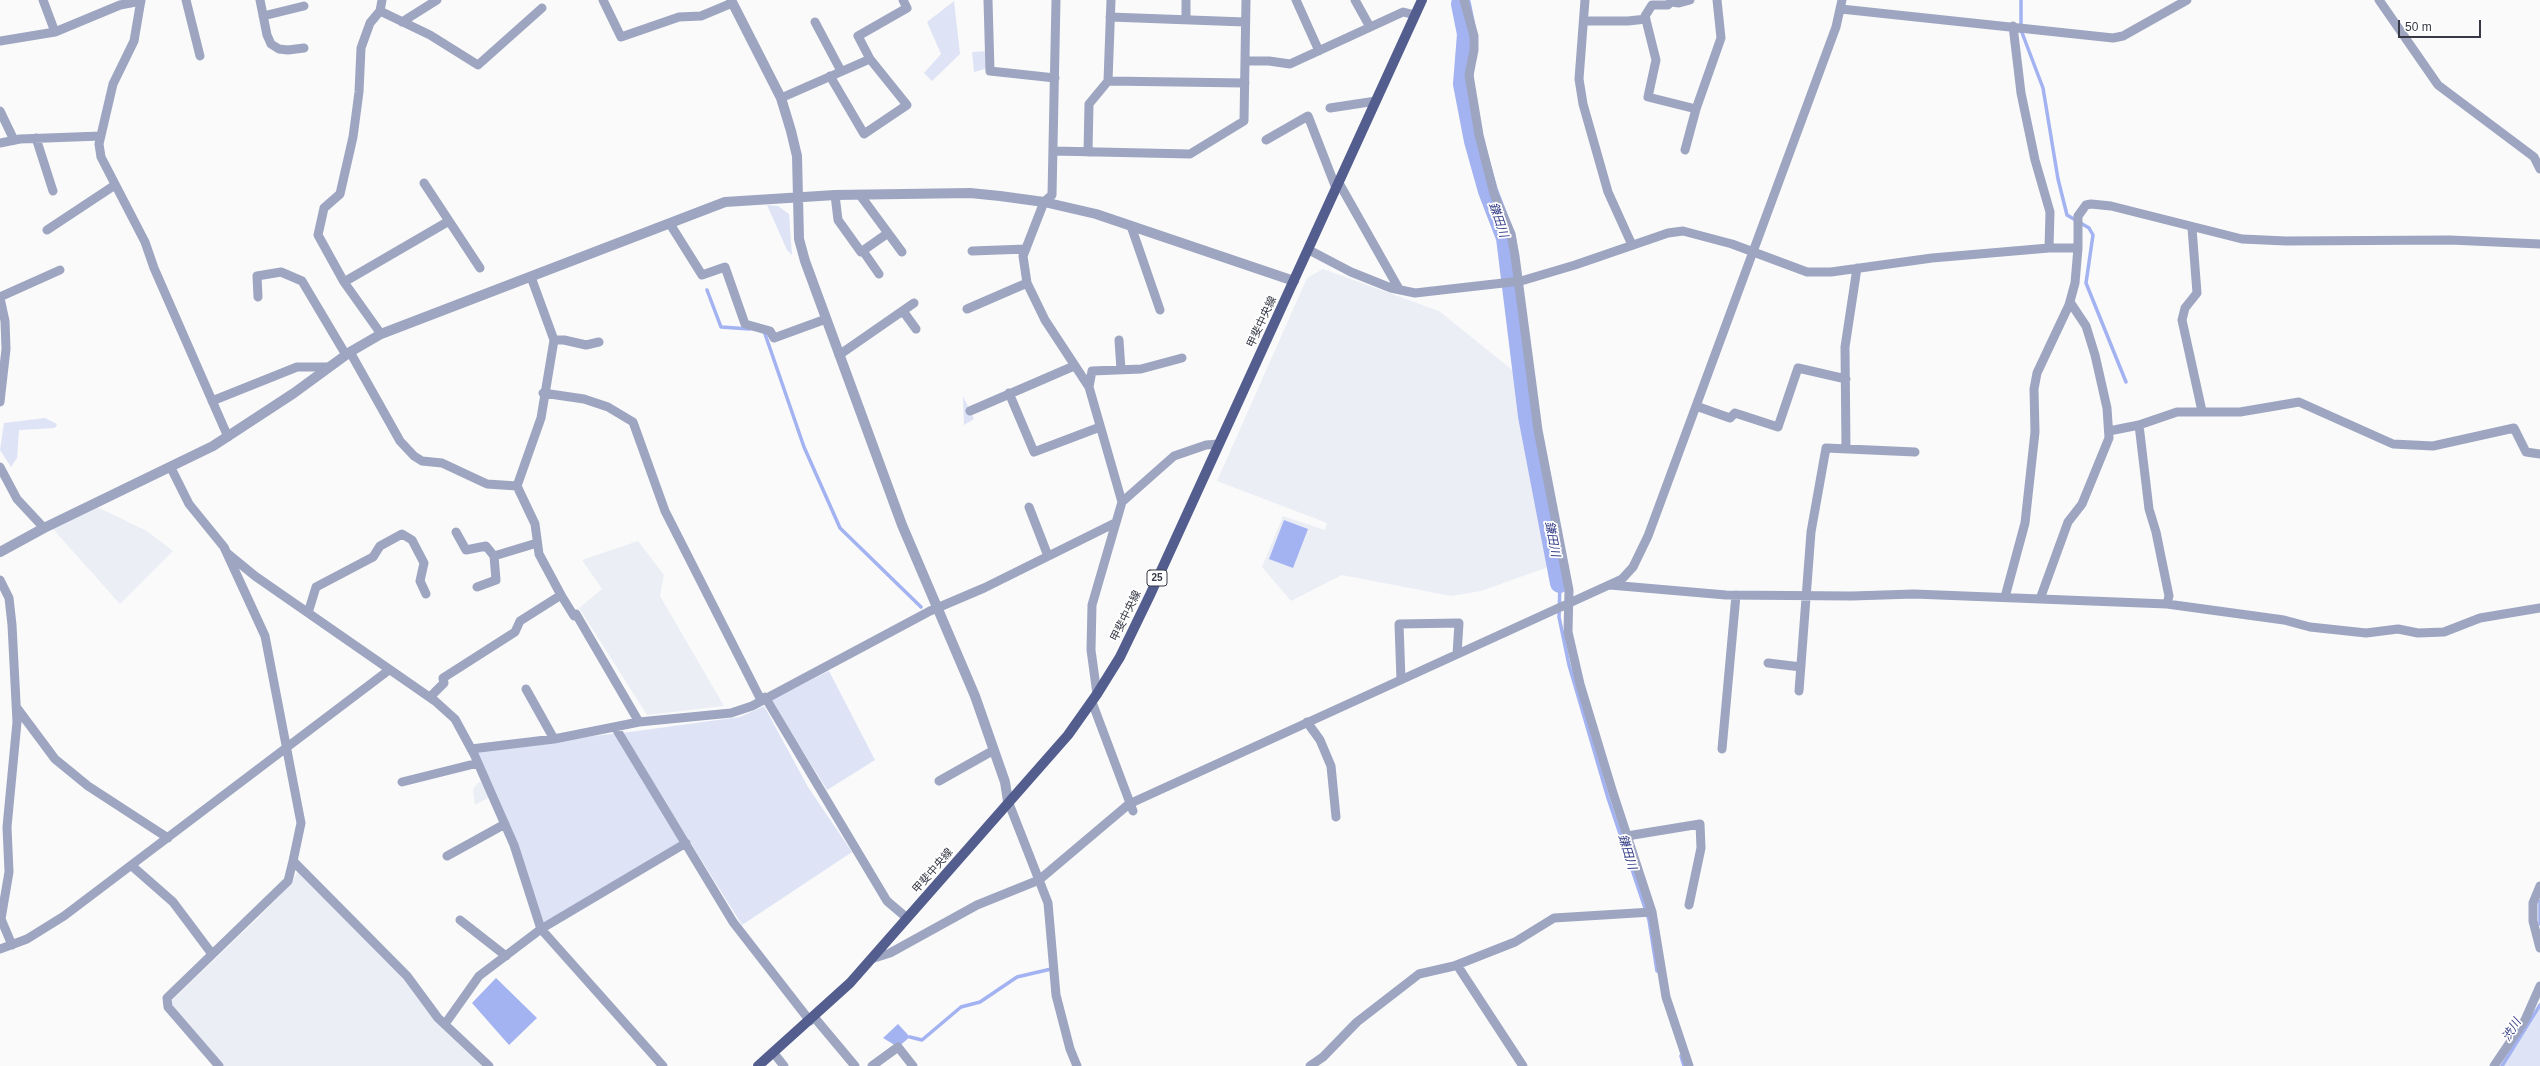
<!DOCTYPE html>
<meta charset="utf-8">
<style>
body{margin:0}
#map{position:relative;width:2540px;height:1066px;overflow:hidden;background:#fafafa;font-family:Helvetica,sans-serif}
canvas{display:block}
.scale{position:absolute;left:2398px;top:20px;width:83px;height:18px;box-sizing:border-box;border:2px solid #363945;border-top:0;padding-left:5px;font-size:12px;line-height:14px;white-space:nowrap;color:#363945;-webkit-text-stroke:3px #fff;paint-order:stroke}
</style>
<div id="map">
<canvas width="2540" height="1066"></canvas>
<div class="scale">50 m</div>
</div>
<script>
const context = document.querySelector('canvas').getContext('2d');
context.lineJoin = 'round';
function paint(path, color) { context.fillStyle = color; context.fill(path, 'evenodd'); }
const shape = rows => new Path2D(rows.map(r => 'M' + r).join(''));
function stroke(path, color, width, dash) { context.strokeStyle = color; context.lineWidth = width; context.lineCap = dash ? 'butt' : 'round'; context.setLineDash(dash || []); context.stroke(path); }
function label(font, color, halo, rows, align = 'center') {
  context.font = font + ' Helvetica,"Noto Sans JP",sans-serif'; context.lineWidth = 3.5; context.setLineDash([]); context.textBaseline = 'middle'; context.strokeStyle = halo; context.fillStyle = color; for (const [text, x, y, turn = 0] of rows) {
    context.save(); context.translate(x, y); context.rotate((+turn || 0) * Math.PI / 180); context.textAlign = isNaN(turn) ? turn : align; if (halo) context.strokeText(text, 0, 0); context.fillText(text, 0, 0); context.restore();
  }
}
paint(shape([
 [1323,269,1439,311,1521,377,1551,566,1481,591,1451,596,1342,575,1291,601,1262,567,1283,516,1325,530,1327,523,1217,481,1307,278],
 [93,505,147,531,173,551,120,604,52,528],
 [638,541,664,575,660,596,724,706,647,715,579,608,602,589,582,560],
 [480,781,492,796,475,805,473,789],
 [298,871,406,981,483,1066,223,1066,174,1010,170,1002,258,918,291,884]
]), '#eceef6');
paint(shape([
 [954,1,960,54,932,81,924,73,941,54,927,22],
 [989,51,988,68,974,72,972,52],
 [767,205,778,206,789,214,792,255,787,250],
 [963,396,974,419,964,425],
 [45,418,57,424,55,428,19,430,17,458,11,467,0,450,4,423],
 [829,671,875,760,827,790,771,700],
 [764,706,808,787,852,852,742,925,622,733,740,717],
 [618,733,683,842,542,926,474,751],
 [2540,1005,2540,1066,2502,1066,2515,1047]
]), '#dee3f6');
paint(shape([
 [1284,520,1308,529,1293,568,1269,559],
 [496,978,537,1018,509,1045,472,1003],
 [898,1024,910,1037,898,1047,883,1038]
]), '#a3b2f1');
stroke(shape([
 [2021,0,2021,30,2043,88,2058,179,2067,215,2089,228,2093,235,2086,283,2126,382],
 [707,290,721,327,750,329],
 [764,331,804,447,840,528,921,607],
 [1560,583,1559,617,1569,665,1608,798,1649,920,1657,971],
 [2540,901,2540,924],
 [910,1037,922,1040,961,1007,980,1002,1017,977,1051,969],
 [1681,1056,1684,1066],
 [2502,1066,2540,1005]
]), '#a3b2f1', 3.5);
stroke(shape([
 [1461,4,1467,34,1463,84,1474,141,1488,191,1506,238,1528,416,1560,583]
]), '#a3b2f1', 20);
stroke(shape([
 [43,0,55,32],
 [141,0,134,41,113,84,99,144,101,157,145,242,154,268,228,437],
 [186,0,200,56],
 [260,0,267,35,271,44,279,49,288,50,304,48],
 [603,0,621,37,679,17,701,16,732,3],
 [988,0,990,71,1055,78],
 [1056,0,1052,195,1044,202,1023,256,1027,283,1045,320,1089,387,1122,502,1092,605,1091,650,1097,694],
 [1296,0,1319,51],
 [1355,0,1370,27],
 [1464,0,1474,36,1474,50,1469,75,1479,135,1494,194,1511,234,1515,256,1538,430,1569,590,1568,632,1580,684,1613,793,1652,912,1666,997,1689,1066],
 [1585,0,1579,79,1583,104,1608,192,1632,245],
 [1672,0,1668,5,1652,5,1645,16,1656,60,1648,97,1696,109],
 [2379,0,2438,85,2534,157,2540,169],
 [1671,2,1679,3,1690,0],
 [1841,9,2113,38,2123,36,2187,0],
 [380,11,430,35,478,65,542,8],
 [263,16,304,6],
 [1110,17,1245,22],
 [1186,20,1186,0],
 [1584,21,1628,21,1646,19],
 [402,22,437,0],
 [815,22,841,71],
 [2013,26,2021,93,2035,160,2050,212,2049,248],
 [0,41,55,32,120,5,141,1],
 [1245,61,1269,61,1290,64,1403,12,1415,15],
 [830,76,864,134,907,105,870,59,858,36,907,8,903,0],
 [1108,81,1245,83],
 [781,98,870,59],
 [1330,108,1376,101],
 [0,111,14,140],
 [36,138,53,191],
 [1266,140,1308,116,1336,188],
 [0,143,20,139,101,136],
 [1685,150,1696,109,1721,38,1717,0],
 [1053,151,1190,154,1244,121,1246,0],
 [1088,152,1089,104,1108,81,1111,0],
 [424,183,480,268],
 [1339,183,1399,289],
 [835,195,838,220,861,252,888,233],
 [860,195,902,252],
 [670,224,702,275,725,267,745,324,770,331,774,338,826,319],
 [1131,226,1160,310],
 [2192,228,2197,293,2185,308,2182,320,2202,411],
 [47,230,115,185],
 [2078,248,2078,216,2086,205,2091,204,2111,206,2242,239,2286,241,2450,240,2540,244],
 [1309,250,1351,272,1391,288,1415,293,1521,281,1575,265,1668,233,1683,231,1732,244,1807,272,1831,272,1932,258,2049,248,2078,248,2075,283,2069,305,2037,373,2034,389,2035,432,2025,523,2005,597],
 [863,251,879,274],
 [972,251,1026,249],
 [344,282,449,221],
 [0,297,60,270],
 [258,297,257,276,281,272,302,281,346,355],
 [0,298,5,321,6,349,0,402],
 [967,309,1027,283],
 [903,311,916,329],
 [381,334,344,282,318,235,324,208,340,194,353,137,359,92,361,48,370,23,380,11,382,0],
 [554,340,564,340,586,345,599,342],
 [1119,340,1121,370],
 [350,352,400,441,414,456,422,461,442,463,487,484,517,486],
 [839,355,914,303],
 [1089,387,1092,371,1141,369,1182,358],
 [543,393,584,399,608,407,633,422,665,511,761,700],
 [1009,393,1034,452,1100,427],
 [212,401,297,367,329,367],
 [1696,406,1730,418,1735,413,1778,427,1798,368,1846,379],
 [970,411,1074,366],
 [2139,425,2149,509,2156,532,2169,596,2167,604],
 [2109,431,2139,425,2177,412,2240,412,2299,402,2393,444,2433,446,2514,428,2526,452,2540,454],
 [1846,449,1845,347,1857,268],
 [0,467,17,499,44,528],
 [171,468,189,504,224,547,265,636,301,823,293,861],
 [1122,502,1174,456,1206,445,1219,444],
 [1029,507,1048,556],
 [456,532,466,550,486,546,494,556],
 [227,553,255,576,435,701,455,719,474,754,514,845,541,929,663,1066],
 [0,580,9,598,12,625,17,722,7,827,9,872,1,919,12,945],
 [1610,585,1726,595,1852,596,1914,594,2167,604,2284,620,2310,627,2366,633,2398,629,2418,633,2444,632,2480,618,2540,608],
 [477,587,496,580,494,556,537,543],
 [561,595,574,616,576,614,639,722],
 [2040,599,2068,522,2082,504,2109,438,2107,408,2095,355,2086,326,2070,302],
 [308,613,316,587,373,557,380,546,402,534,412,540,424,563,420,581,426,594],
 [1768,663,1801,667],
 [1401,680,1399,624,1459,623,1457,654],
 [526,689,554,739],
 [1799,691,1811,532,1826,448,1915,452],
 [430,697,444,683,443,678,515,632,520,621,561,595,539,554,535,524,517,486,541,418,554,340,531,277],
 [765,697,887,901,907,918],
 [1092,702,1133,811],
 [17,708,55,759,88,786,168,838],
 [1307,722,1320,740,1331,766,1336,817],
 [615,727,733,922,810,1021],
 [471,749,554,739,639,722,731,713,752,706,930,611,984,588,1115,523],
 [1722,749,1736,595],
 [939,781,994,750],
 [402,782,478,763],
 [1008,801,1048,903,1056,995,1070,1049,1077,1066],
 [1627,836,1700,824,1701,848,1689,905],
 [447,856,505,824],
 [132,866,173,902,212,954],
 [2540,886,2533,903,2533,921,2540,948],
 [460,920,506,956],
 [0,949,27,939,64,916,389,670],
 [871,959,890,953,977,905,1039,880,1129,804,1622,579,1633,567,1648,536,1836,27,1842,0],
 [1457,965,1523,1066],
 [814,1017,855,1066],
 [445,1024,479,976,541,929,686,843],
 [773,1052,784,1066],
 [219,1066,168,1007,167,998,288,881,293,861,407,976,438,1018,489,1066],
 [872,1066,898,1047,913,1066],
 [1310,1066,1323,1057,1357,1022,1419,974,1454,966,1515,942,1554,918,1652,912],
 [2494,1066,2525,1020,2540,986]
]), '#9da5c1', 9);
stroke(shape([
 [731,0,781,98,791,131,797,156,799,239,805,261,902,525,975,696,1005,782,1008,801],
 [0,552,44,528,213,446,294,393,350,352,381,334,725,202,835,195,970,193,1000,196,1044,202,1096,214,1294,281]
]), '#9da5c1', 10);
stroke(shape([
 [758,1066,850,983,1068,735,1097,694,1120,657,1150,595,1422,0]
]), '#535d8e', 10);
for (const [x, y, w] of [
 [1157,578,20]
]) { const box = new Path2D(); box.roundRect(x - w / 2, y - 8, w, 16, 3); context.fillStyle = '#fff'; context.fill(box); stroke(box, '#363945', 1); }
label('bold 10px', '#363945', null, [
 ["25",1157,578]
]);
label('11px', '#363945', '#fff', [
 ["甲斐中央線",1262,322,-65],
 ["甲斐中央線",1126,616,-64],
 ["甲斐中央線",933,871,-49]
]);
label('italic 12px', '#343d87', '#fff', [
 ["鎌田川",1498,220,71],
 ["鎌田川",1552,539,79],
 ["鎌田川",1627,852,73],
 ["渋川",2512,1030,-58]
]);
</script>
